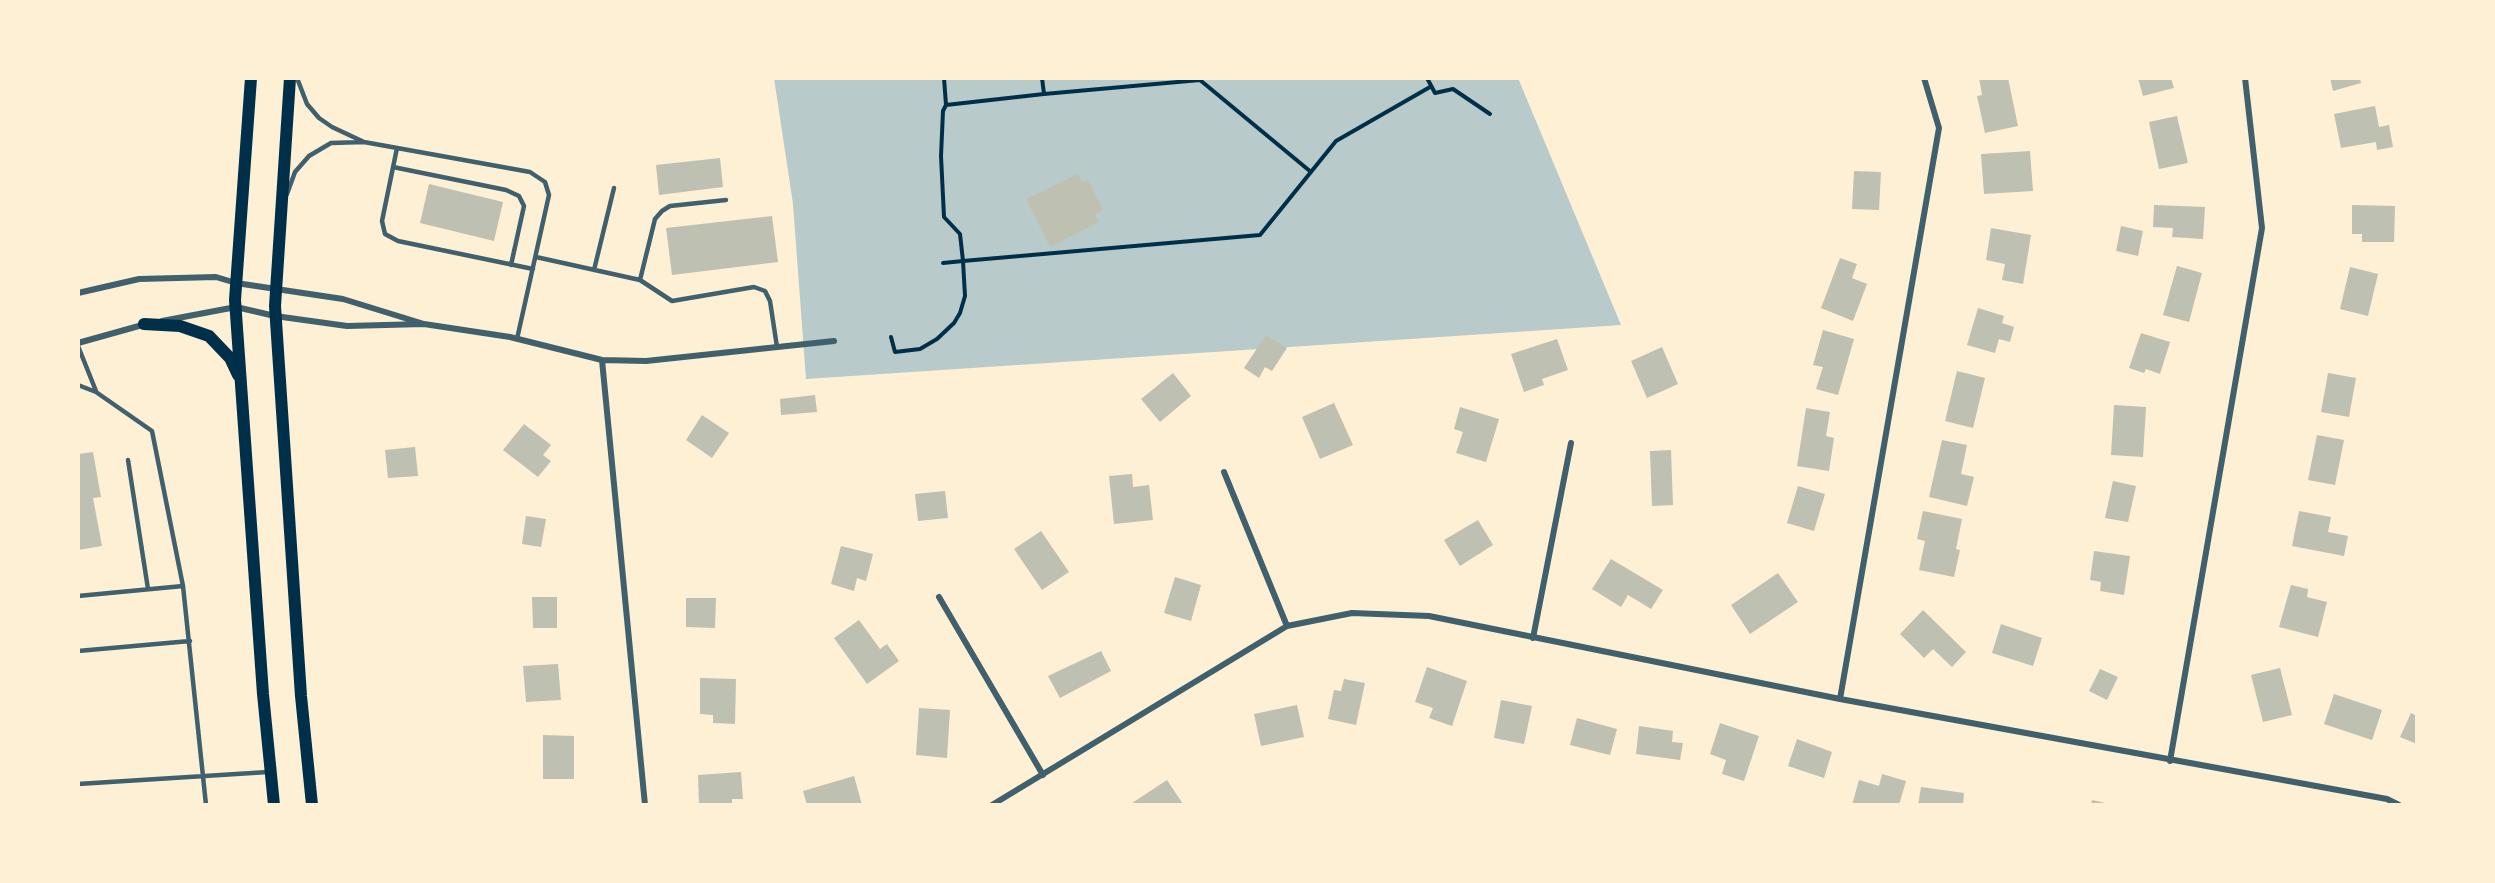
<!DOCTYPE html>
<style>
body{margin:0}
#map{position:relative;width:2495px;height:883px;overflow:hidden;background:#fdf0d5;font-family:"IBM Plex Sans",sans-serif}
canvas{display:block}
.frame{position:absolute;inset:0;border:80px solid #fdf0d5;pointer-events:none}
</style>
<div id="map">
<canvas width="2495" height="883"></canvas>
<div class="frame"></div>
</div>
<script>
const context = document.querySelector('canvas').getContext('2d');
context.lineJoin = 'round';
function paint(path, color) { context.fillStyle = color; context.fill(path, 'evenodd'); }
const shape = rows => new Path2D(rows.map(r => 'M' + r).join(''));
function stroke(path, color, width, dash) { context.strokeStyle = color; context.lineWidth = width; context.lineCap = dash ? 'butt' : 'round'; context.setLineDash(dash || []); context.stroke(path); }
paint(shape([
 [774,78,1518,78,1621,325,806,379,793,204]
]), '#b9caca');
paint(shape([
 [1979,78,2008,78,2018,126,1985,133,1977,96,1982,95],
 [2138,78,2171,78,2174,88,2143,96],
 [2330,78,2360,78,2361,83,2333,91],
 [2375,106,2379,127,2389,125,2393,147,2377,150,2376,142,2341,148,2334,114],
 [2177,116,2188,163,2159,169,2149,122],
 [2030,151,2033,191,1984,194,1981,154],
 [720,158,723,187,659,195,656,165],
 [1854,171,1881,172,1879,210,1852,209],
 [1078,174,1082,183,1088,180,1103,210,1095,215,1099,222,1050,247,1026,199],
 [429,184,503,202,494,241,420,223],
 [2154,205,2205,207,2203,239,2172,237,2173,228,2153,227],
 [2352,205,2395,206,2394,242,2362,242,2362,234,2352,234],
 [772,216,778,262,672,275,666,228],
 [2121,226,2143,231,2138,256,2116,251],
 [1991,228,2031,235,2023,284,2002,280,2005,264,1986,260],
 [1840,258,1857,264,1852,278,1867,284,1853,321,1821,308],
 [2177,266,2202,273,2189,322,2163,315],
 [2350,267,2378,274,2368,316,2340,309],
 [1978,308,2004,316,2002,323,2014,327,2010,342,1999,339,1995,353,1967,345],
 [1823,330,1854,339,1838,395,1816,389,1823,367,1813,365],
 [2141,333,2170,342,2160,374,2146,369,2144,373,2129,368],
 [1266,335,1287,348,1272,371,1265,367,1259,378,1244,368],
 [1557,339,1568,370,1542,379,1544,385,1524,392,1511,354],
 [1662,347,1678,384,1647,398,1631,361],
 [1957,371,1985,378,1973,428,1945,421],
 [1173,373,1191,396,1160,422,1141,399],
 [2328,373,2356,378,2349,417,2321,412],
 [815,395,817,412,781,415,780,399],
 [1334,403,1353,445,1320,459,1302,417],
 [2114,405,2146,407,2143,457,2111,455],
 [1460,407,1499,419,1486,462,1456,453,1463,432,1454,429],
 [1806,408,1830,412,1826,436,1834,438,1829,471,1797,466],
 [702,415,729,433,712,458,686,440],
 [524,424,551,445,543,455,551,461,538,477,503,450],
 [2317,435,2344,440,2335,485,2308,480],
 [1942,440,1967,445,1961,474,1974,477,1967,506,1929,497],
 [415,447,418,476,388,478,385,450],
 [1671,450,1673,505,1652,506,1650,451],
 [93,452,101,497,93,498,102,546,78,550,78,454],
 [1132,474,1133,487,1149,485,1153,520,1114,524,1109,476],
 [2113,481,2136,486,2128,522,2105,518],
 [1798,486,1825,494,1814,531,1787,523],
 [945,491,948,518,918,521,915,494],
 [1923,511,1962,519,1956,549,1960,550,1954,577,1919,570,1925,541,1917,539],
 [2299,511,2331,517,2328,532,2348,536,2344,556,2292,546],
 [526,516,546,519,541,547,522,544],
 [1478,520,1493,545,1460,566,1444,540],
 [1041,531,1069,572,1042,590,1014,549],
 [841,546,873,554,866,581,857,578,854,591,831,584],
 [2094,551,2130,556,2124,595,2100,591,2101,582,2090,580],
 [1611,559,1663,590,1651,609,1628,595,1621,607,1592,589],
 [1778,573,1798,602,1750,634,1731,605],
 [1175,577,1201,585,1191,621,1164,613],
 [2291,585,2308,589,2307,597,2327,602,2318,637,2279,627],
 [532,597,557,597,557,628,533,628],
 [686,598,716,598,715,628,686,627],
 [1923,610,1966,652,1952,667,1933,649,1924,658,1900,634],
 [859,620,880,649,887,644,899,661,867,684,834,638],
 [2001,624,2042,638,2033,666,1992,653],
 [1101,651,1111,671,1060,698,1048,676],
 [558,664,561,700,526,702,523,666],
 [1427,667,1467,681,1452,726,1429,718,1433,708,1415,702],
 [2280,668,2292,715,2263,722,2251,675],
 [2100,669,2118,677,2107,700,2089,691],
 [700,678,736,679,735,724,713,723,713,715,700,714],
 [1344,679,1365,683,1356,725,1328,719,1334,690,1341,691],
 [2334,694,2382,710,2372,740,2324,724],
 [1501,700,1532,706,1524,744,1494,738],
 [1297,705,1304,737,1261,746,1254,714],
 [919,708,950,710,947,758,916,755],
 [2411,713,2417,716,2417,744,2400,737],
 [1577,718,1617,729,1610,755,1570,745],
 [1720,723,1759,736,1744,781,1722,774,1726,760,1710,754],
 [1639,726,1673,731,1672,742,1683,743,1680,760,1636,754],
 [543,735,574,736,574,779,543,779],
 [1797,739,1832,752,1824,778,1788,766],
 [741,772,743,799,732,799,732,805,699,805,698,775],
 [1882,774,1906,781,1899,805,1852,805,1859,780,1879,786],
 [854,776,862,805,807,805,803,791],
 [1167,780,1183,804,1181,805,1129,805],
 [1921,787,1964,793,1963,805,1918,805],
 [2092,800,2110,804,2110,805,2091,805]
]), '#bec0b2');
stroke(shape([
 [944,78,946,105,943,111,941,156,944,217,960,234,963,261,1260,235,1336,141,1430,87],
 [1042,78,1044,94,1200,80,1311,172],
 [1427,78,1435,93,1453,89,1490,114],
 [946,105,1044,94],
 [891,337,895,352,920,349,937,339,954,323,960,313,965,296,963,261,943,263]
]), '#003049', 4);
stroke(shape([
 [364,142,530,172,545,182,549,195,517,339],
 [397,148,382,221,385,234,398,241,533,269],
 [393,167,506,190,519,196,524,206,511,265],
 [287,194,295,172,309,156,331,143,364,142,332,127,319,118,307,104,297,78],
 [536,257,640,280,672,301,754,287,765,291,770,301,777,347],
 [594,270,614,188],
 [640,280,655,219,662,211,670,206,726,200],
 [78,346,96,391],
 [78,385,96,392,152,431,183,586,206,805],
 [128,460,148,589],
 [78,596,183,586],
 [78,651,190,641],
 [78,784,268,772]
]), '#3f606c', 4.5);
stroke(shape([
 [78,293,139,279,216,277,236,283,343,299,424,324,347,326,275,316,236,307,162,321],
 [424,324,510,337,602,360,646,361,834,341],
 [78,343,146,324],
 [602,360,645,805],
 [1224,472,1287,626],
 [939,597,1043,775],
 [1533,638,1571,443],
 [1840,699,1939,128,1924,78],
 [2170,761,2262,228,2245,78],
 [992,805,1287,626,1352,613,1429,616,1840,699,2387,799,2399,805]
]), '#3f606c', 6);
stroke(shape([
 [251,78,235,300,263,694,274,805],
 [290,78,275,306,301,696,312,805],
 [144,324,180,326,209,336,230,358,238,375]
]), '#003049', 12);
</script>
